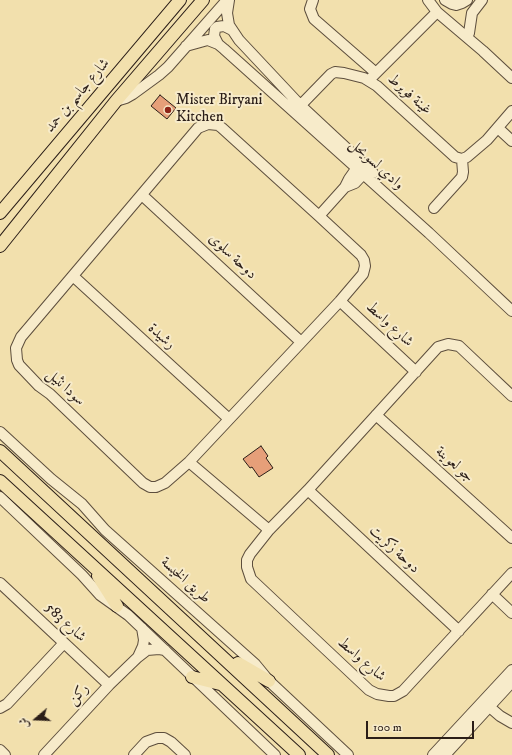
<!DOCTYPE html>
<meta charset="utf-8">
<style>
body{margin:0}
#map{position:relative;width:512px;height:755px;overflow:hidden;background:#f2e0ad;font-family:"IM FELL DW Pica",Amiri,serif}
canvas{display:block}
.north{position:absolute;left:16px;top:699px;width:40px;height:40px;-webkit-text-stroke:3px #f7ebca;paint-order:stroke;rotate:251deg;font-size:11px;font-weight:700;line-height:16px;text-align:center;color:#2b1e18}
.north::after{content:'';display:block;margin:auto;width:14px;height:18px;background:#2b1e18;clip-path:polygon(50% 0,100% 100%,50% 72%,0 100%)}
.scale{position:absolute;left:366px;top:721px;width:108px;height:18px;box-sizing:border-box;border:2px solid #2b1e18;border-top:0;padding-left:5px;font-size:12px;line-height:14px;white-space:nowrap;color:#2b1e18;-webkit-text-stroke:3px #f7ebca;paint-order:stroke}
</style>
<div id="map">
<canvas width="512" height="755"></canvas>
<div class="north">ش</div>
<div class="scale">100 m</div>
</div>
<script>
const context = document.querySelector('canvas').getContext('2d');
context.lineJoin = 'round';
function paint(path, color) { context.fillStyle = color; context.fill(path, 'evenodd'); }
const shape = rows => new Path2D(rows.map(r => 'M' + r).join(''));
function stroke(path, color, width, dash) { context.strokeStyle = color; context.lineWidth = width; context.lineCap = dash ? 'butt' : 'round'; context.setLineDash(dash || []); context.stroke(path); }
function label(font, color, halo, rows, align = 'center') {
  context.font = font + ' "IM FELL DW Pica",Amiri,serif'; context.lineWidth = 4; context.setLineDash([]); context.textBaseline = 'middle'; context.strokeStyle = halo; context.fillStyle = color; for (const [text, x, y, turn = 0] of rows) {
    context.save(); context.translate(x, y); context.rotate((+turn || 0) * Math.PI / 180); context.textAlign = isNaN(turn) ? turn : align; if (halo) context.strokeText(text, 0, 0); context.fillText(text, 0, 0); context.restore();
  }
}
const building = shape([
 [160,95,176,108,167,119,151,106,160,95],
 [261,446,268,456,266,458,273,468,259,477,252,467,250,468,243,459,261,446]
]);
paint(building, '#e69f79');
stroke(building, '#2b1e18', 1);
const minor = shape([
 [229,0,227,13,229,25,239,40,300,105,373,173],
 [313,0,310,9,314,19,376,73],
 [428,0,437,12,483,51,512,78],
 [445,0,452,4,456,5,462,3,467,0],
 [467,37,469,33,472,13,482,0],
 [218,44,214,36,215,29,217,27,224,26,232,30],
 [186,46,204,41,208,40,218,44,224,49,429,233,512,311],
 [372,77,437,12],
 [116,101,126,98,133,94,159,75,168,67,227,0],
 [296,110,331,74,335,72,344,73,364,78,377,86,455,157,462,159,467,157,487,140,512,111],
 [208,124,218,125,222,128,319,216,361,255,364,260,365,266,363,274,340,301,189,462,165,483,156,487,150,487,143,483,50,394,39,386,19,365,17,360,16,348,21,337,198,128,208,124],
 [498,128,512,141],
 [345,187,349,179,361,162],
 [142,195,301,342],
 [434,208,462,177,463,172,462,159],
 [319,216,345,187,355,183,368,169],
 [73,276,229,419],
 [340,301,416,372],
 [512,396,459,346,448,344,438,347,308,490,269,530,250,554,247,560,247,567,251,579,369,690,377,694,389,696,394,696,403,691,512,573],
 [376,415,512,538],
 [0,432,51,479,82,504,105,530,255,664,269,681,348,755],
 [189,462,269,530],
 [308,490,459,631],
 [0,497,82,575,100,595,128,615,275,755],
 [0,583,109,685],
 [492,594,512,613],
 [138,657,143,646,144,640,142,628],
 [485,703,500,716,512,723],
 [0,708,7,704,64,643],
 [0,750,5,755],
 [44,755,109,685,138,657,147,650,159,649,165,650],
 [134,755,146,742,157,738,164,738,171,742,185,755],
 [433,755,512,670],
 [445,755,512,682]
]);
const major = shape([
 [0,213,180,0],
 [0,246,116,101,203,0],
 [0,451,328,755],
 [0,481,299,755],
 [98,576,117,606],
 [238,663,269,681],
 [192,677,220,684]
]);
stroke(minor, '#5d4e3d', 12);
stroke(major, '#2b1e18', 14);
stroke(minor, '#f7ebca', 10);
stroke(major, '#f2e0ad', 12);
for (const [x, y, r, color] of [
 [168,110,4,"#8f2418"]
]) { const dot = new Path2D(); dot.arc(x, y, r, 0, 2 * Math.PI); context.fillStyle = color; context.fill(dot); stroke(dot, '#f7ebca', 1.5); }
label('15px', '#2b1e18', '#f7ebca', [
 ["غينة فويرط",409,95,42],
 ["شارع جاسم بن حمد",78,96,-50],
 ["وادي لسويحل",376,165,42],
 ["دوحة سلوى",232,257,43],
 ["شارع واسط",389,325,43],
 ["رشيدة",161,337,42],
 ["سودا نثيل",65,388,42],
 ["جو لعوينة",454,465,42],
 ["دوحة زكريت",394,550,43],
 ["طريق الخيسة",185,581,42],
 ["شارع 583",65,623,43],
 ["شارع واسط",361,660,41],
 ["ركن",79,695,-47]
]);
label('15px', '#2b1e18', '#f7ebca', [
 ["Mister Biryani",176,101],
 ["Kitchen",176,118]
], 'left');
</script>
